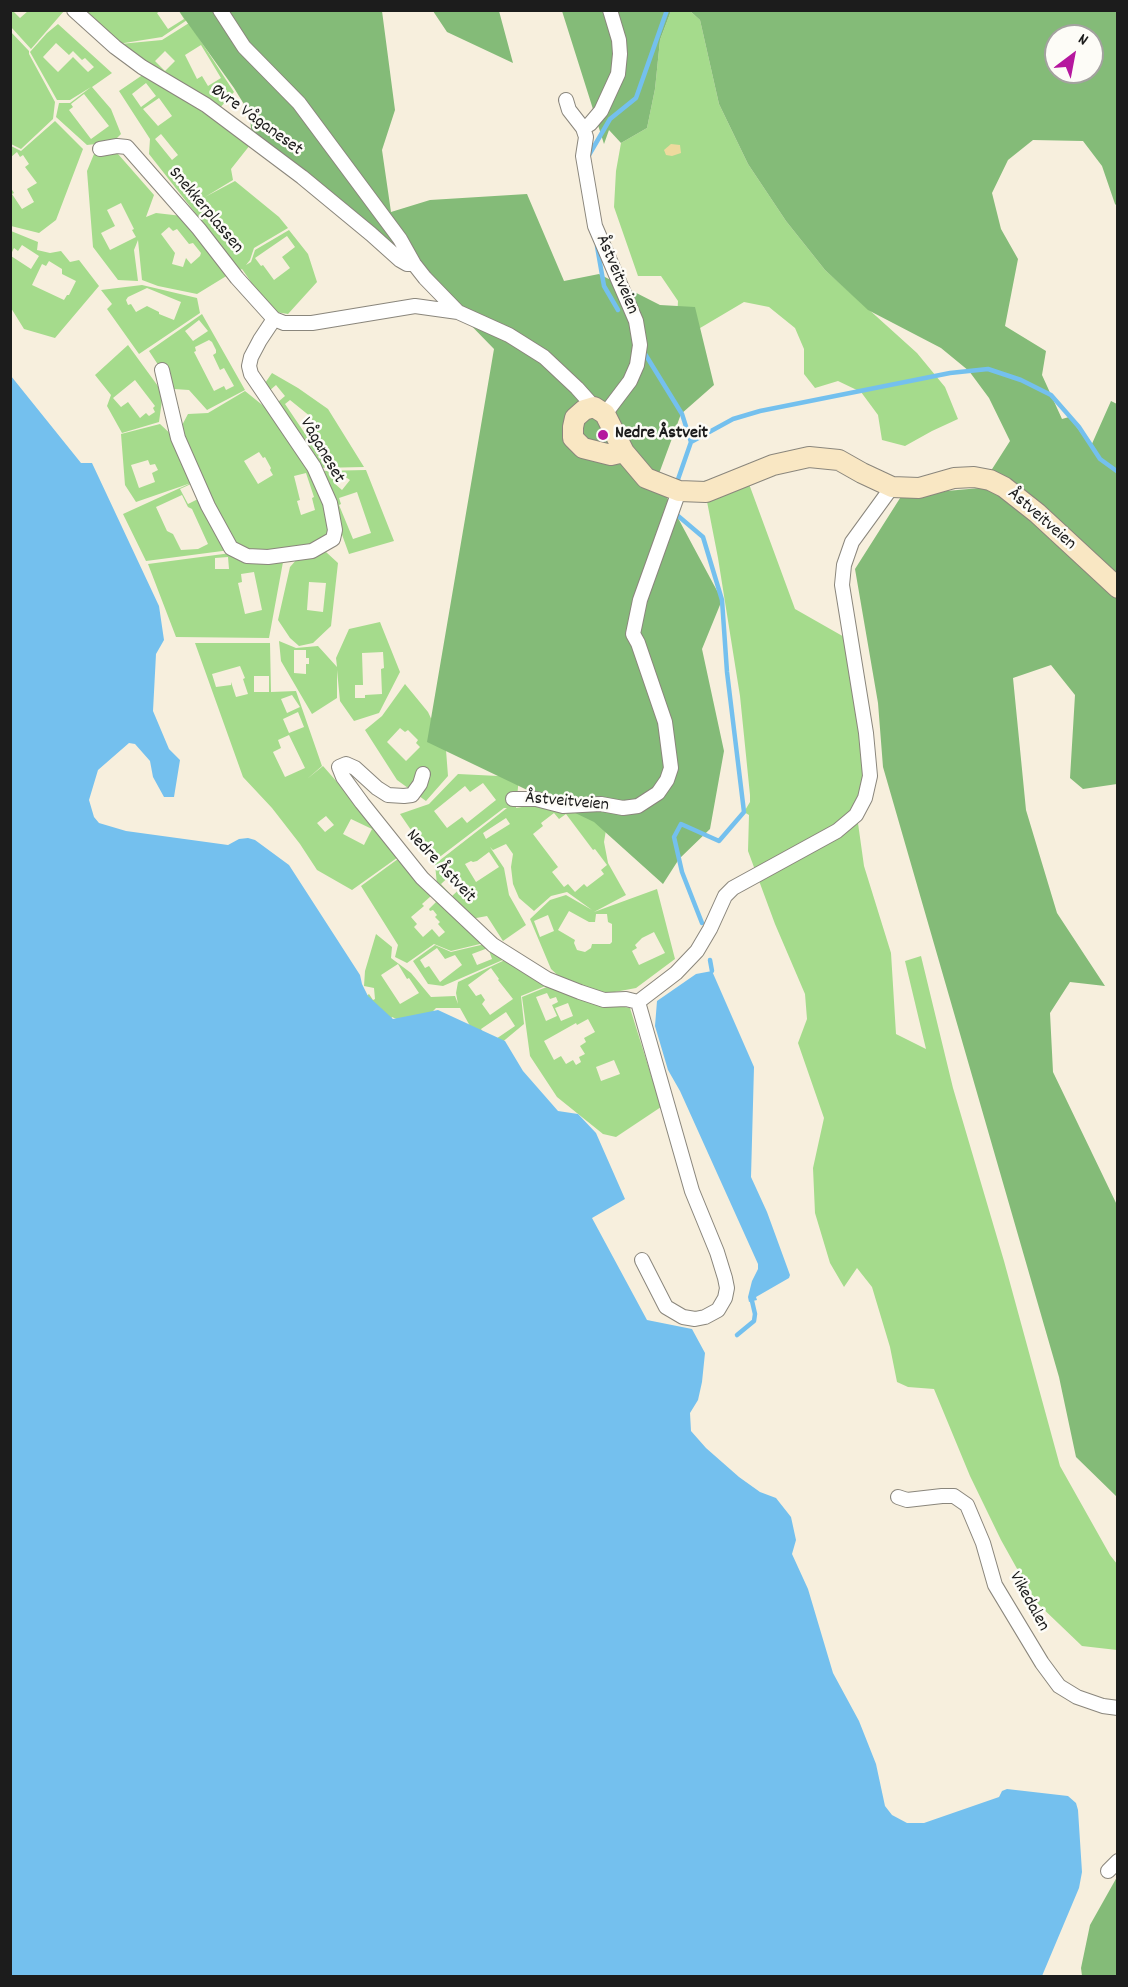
<!DOCTYPE html>
<meta charset="utf-8">
<style>
body{margin:0}
#map{position:relative;width:1128px;height:1987px;overflow:hidden;background:#f7efdd;font-family:Dekko,sans-serif}
canvas{display:block}
.frame{position:absolute;inset:0;border:12px solid #1c1c1c;pointer-events:none}
.north{position:absolute;left:1044px;top:24px;width:60px;height:60px;box-sizing:border-box;background:#fdfcf7;border:2px solid #a3a29f;border-radius:50%;rotate:32deg;font-size:16px;font-weight:700;line-height:24px;text-align:center;color:#1c1c1c}
.north::after{content:'';display:block;margin:auto;width:21px;height:27px;background:#b5179e;clip-path:polygon(50% 0,100% 100%,50% 72%,0 100%)}
</style>
<div id="map">
<canvas width="1128" height="1987"></canvas>
<div class="frame"></div>
<div class="north">N</div>
</div>
<script>
const context = document.querySelector('canvas').getContext('2d');
context.lineJoin = 'round';
function paint(path, color) { context.fillStyle = color; context.fill(path, 'evenodd'); }
const shape = rows => new Path2D(rows.map(r => 'M' + r).join(''));
function stroke(path, color, width, dash) { context.strokeStyle = color; context.lineWidth = width; context.lineCap = dash ? 'butt' : 'round'; context.setLineDash(dash || []); context.stroke(path); }
function label(font, color, halo, rows, align = 'center') {
  context.font = font + ' Dekko,sans-serif'; context.lineWidth = 5; context.setLineDash([]); context.textBaseline = 'middle'; context.strokeStyle = halo; context.fillStyle = color; for (const [text, x, y, turn = 0] of rows) {
    context.save(); context.translate(x, y); context.rotate((+turn || 0) * Math.PI / 180); context.textAlign = isNaN(turn) ? turn : align; if (halo) context.strokeText(text, 0, 0); context.fillText(text, 0, 0); context.restore();
  }
}
paint(shape([
 [35,11,64,11,31,49,11,27,11,11,13,11,20,18,28,11],
 [81,11,160,11,157,13,168,29,184,19,179,11,187,20,162,37,118,44],
 [671,11,690,11,700,20,719,104,748,164,786,221,825,270,917,353,945,387,958,419,932,431,905,446,882,440,878,415,861,392,838,381,815,388,804,374,804,349,795,328,769,307,744,302,690,334,676,337,678,301,661,276,638,276,614,207,616,171,621,143,647,128,655,89,660,40],
 [189,23,234,92,219,109,146,66,120,44,162,40],
 [201,45,221,78,208,86,202,76,197,79,185,55],
 [165,51,175,61,165,71,155,61],
 [58,24,112,73,92,87,111,109,121,134,113,142,87,145,56,117,59,103,70,103,91,87,70,100,57,100,30,52,47,33],
 [56,43,69,55,73,51,82,60,85,58,94,67,88,72,73,57,58,72,43,57],
 [84,94,109,126,91,139,69,110,73,107,71,104],
 [10,31,29,51,29,54,55,102,53,119,21,149,11,144],
 [144,74,177,94,250,145,231,169,233,180,205,197,235,181,279,217,288,228,254,248,250,260,246,265,251,262,255,250,289,230,308,254,317,282,288,314,276,312,247,286,251,282,242,269,240,270,149,154,150,139,119,91],
 [146,83,156,96,141,107,132,94],
 [159,98,172,116,158,126,143,109],
 [161,134,178,155,172,160,155,139],
 [287,236,295,247,282,257,290,268,274,280,263,265,261,266,255,258],
 [55,121,83,149,56,220,39,233,11,226,11,188,14,193,12,194,22,209,34,202,27,189,37,183,25,167,29,164,23,155,20,157,17,152,11,157,11,146,21,151],
 [94,154,118,154,154,195,146,217,156,213,182,216,228,275,197,294,158,286,142,280,138,240,134,250,138,281,118,280,93,247,87,171],
 [121,203,134,229,132,230,136,237,110,250,101,233,115,226,107,210],
 [169,227,173,231,177,229,189,244,193,243,201,253,200,256,191,264,186,258,183,267,172,264,175,253,161,234],
 [11,231,38,242,37,250,50,253,61,251,70,262,79,260,99,286,55,338,24,329,11,308,11,256,31,269,39,256,22,245,18,251,14,248,11,254],
 [49,261,62,269,62,274,76,281,69,295,67,295,64,300,32,285,42,264,46,266],
 [142,285,197,298,200,313,139,354,107,309,112,304,101,290],
 [147,288,181,302,174,320,159,314,159,312,147,306,136,312,131,304,128,305,126,300,128,297],
 [202,314,245,390,207,410,189,390,174,389,149,351],
 [199,320,208,331,193,341,185,331],
 [209,340,212,342,216,350,216,353,213,355,220,370,224,368,234,386,226,390,224,386,214,391,194,352,196,351,195,347],
 [128,345,163,393,159,422,122,433,107,406,111,395,95,375],
 [135,380,155,406,153,408,155,412,149,416,146,413,140,418,128,402,121,407,113,398],
 [272,373,298,388,328,409,364,467,318,468,263,386],
 [276,385,285,396,278,402,269,391],
 [290,400,311,417,321,441,316,444,312,439,310,441,285,404],
 [245,391,266,408,293,445,326,502,332,527,325,538,310,546,280,554,241,549,234,541,193,465,180,429,188,414,208,413],
 [259,452,263,458,265,457,271,468,270,470,273,475,258,484,244,461],
 [306,473,314,497,312,498,315,510,301,515,297,501,300,500,294,476],
 [160,424,176,439,230,550,146,561,123,514,191,483,136,502,125,485,121,434],
 [148,460,150,465,155,464,158,470,152,473,155,482,139,488,131,465],
 [193,483,200,498,188,504,180,489],
 [182,495,188,507,192,509,208,544,198,549,181,550,173,534,167,531,156,507],
 [366,470,394,541,349,554,319,471],
 [341,474,350,480,342,490,334,483],
 [357,492,371,533,353,539,339,505,341,504,339,498],
 [745,473,795,609,853,642,870,776,857,816,864,866,891,953,896,1034,926,1049,905,961,921,956,953,1088,1004,1261,1060,1466,1110,1555,1117,1564,1117,1650,1082,1646,1035,1601,1001,1540,970,1476,934,1389,908,1387,897,1382,890,1347,872,1287,857,1268,844,1287,830,1263,815,1213,813,1168,824,1118,798,1043,807,1019,805,994,775,924,748,851,749,815,744,812,750,802,750,795,740,696,718,558,703,481,729,478],
 [326,552,338,563,331,626,313,643,299,646,290,638,278,620,290,567,298,558],
 [309,582,326,583,323,612,307,610],
 [231,553,283,562,269,638,176,637,148,564],
 [228,557,229,569,215,569,215,558],
 [254,572,262,610,245,614,238,583,242,582,241,574],
 [380,622,400,672,379,713,354,721,340,701,337,670,337,698,312,714,281,661,279,641,296,648,318,646,337,667,336,658,349,629],
 [294,650,306,650,306,658,309,658,309,664,306,664,306,674,294,673],
 [383,652,384,668,381,669,382,694,365,695,365,698,355,698,355,685,363,685,362,653],
 [195,643,270,643,271,692,296,691,322,766,307,779,323,766,401,855,352,890,317,870,300,844,272,808,243,777],
 [240,666,245,678,243,679,248,694,236,697,231,682,231,685,216,687,212,674],
 [254,676,269,676,269,692,254,692],
 [292,695,300,707,287,713,281,699],
 [298,712,304,727,289,733,283,719],
 [289,735,305,768,285,777,273,752,281,748,278,740],
 [326,816,334,825,325,832,317,823],
 [351,819,372,829,364,845,343,834],
 [405,684,428,712,446,750,448,776,426,801,397,780,365,730,382,716],
 [400,728,405,732,408,730,418,740,416,743,420,747,406,761,387,742],
 [458,774,519,777,516,808,539,804,599,809,608,818,604,842,608,863,626,895,594,912,657,889,675,959,636,988,604,994,565,982,551,969,530,919,550,900,566,895,592,910,567,892,551,896,534,911,519,898,513,884,511,867,513,854,506,844,493,850,490,847,504,868,509,895,526,925,503,941,487,916,471,919,437,885,435,864,507,808,504,808,433,862,400,814,429,804],
 [483,783,496,800,467,823,462,817,447,828,434,811,465,786,470,792],
 [554,813,559,819,566,814,593,850,595,849,607,865,601,870,604,874,587,887,584,884,575,892,568,884,564,887,552,872,558,867,533,834,543,826,541,823],
 [506,818,510,824,486,839,483,833],
 [489,852,499,867,476,882,465,864,471,861,473,862,477,861],
 [454,872,465,884,452,896,441,884],
 [569,911,589,922,595,922,596,914,607,914,608,922,612,924,612,942,610,944,592,944,591,948,585,952,577,950,574,943,575,940,558,930],
 [548,915,554,931,540,937,534,921],
 [654,932,665,953,639,965,632,951,637,948,635,945,642,938],
 [402,856,484,943,451,951,434,944,407,963,395,957,398,945,361,886],
 [431,896,436,902,429,909,430,911,433,910,437,915,435,917,440,922,438,924,445,932,439,937,432,929,423,937,414,927,417,924,411,917,424,906,422,904],
 [376,934,392,947,391,958,411,973,431,997,455,996,458,1004,456,993,458,982,507,959,548,985,521,996,524,1024,494,1049,470,1026,460,1008,436,1008,412,1033,401,1021,392,1017,390,1021,364,998,369,994,373,1000,375,999,374,988,364,986,365,971],
 [398,964,407,979,409,978,419,993,400,1004,381,975],
 [491,968,499,979,498,980,513,999,490,1015,482,1004,485,1000,481,994,476,996,468,985],
 [506,1012,515,1026,490,1043,481,1029],
 [485,944,505,959,443,986,428,984,413,961,435,945,451,952],
 [437,948,445,959,455,955,462,965,440,982,429,966,425,968,420,960],
 [488,948,492,959,477,965,472,954],
 [549,986,577,998,630,1008,661,1107,616,1137,603,1134,557,1097,530,1056,522,997],
 [547,993,550,999,556,997,558,1002,552,1005,557,1016,546,1021,536,997],
 [568,1003,573,1016,561,1021,555,1008],
 [588,1019,595,1032,584,1038,586,1042,580,1046,585,1054,579,1057,581,1062,576,1065,573,1060,566,1064,561,1056,554,1060,544,1041,576,1023,577,1025],
 [614,1060,620,1074,601,1081,596,1067]
]), '#a5db8c');
paint(shape([
 [179,11,382,11,395,110,382,150,391,212,430,200,527,194,564,281,599,274,660,305,695,307,714,385,681,414,657,479,722,600,702,649,724,751,710,829,679,859,663,884,594,822,427,742,494,349,456,310,338,209,251,129,250,114,234,88],
 [433,11,499,11,513,63,447,32],
 [562,11,671,11,660,40,655,89,647,128,621,143,609,130,604,144],
 [690,11,1117,11,1117,206,1115,204,1102,166,1083,141,1033,140,1008,160,992,193,1001,229,1018,259,1005,326,1046,351,1042,375,1062,419,1069,417,1091,446,1111,401,1117,404,1117,784,1083,789,1070,778,1075,695,1051,665,1013,678,1026,810,1057,913,1105,986,1070,982,1050,1013,1053,1072,1117,1205,1117,1497,1076,1457,1059,1377,883,767,878,703,855,569,902,495,980,488,1010,441,989,398,969,371,941,348,868,310,825,270,786,221,748,164,719,104,700,20],
 [1056,36,1092,36,1092,72,1056,72],
 [1117,1877,1117,1976,1082,1976,1081,1968,1090,1925]
]), '#84bb78');
paint(shape([
 [671,144,680,145,681,153,672,156,666,155,664,150]
]), '#eeda9e');
paint(shape([
 [11,376,81,463,92,463,159,606,164,640,156,654,153,711,169,749,180,760,174,797,164,797,153,777,150,761,135,744,129,743,98,770,89,800,94,817,99,823,126,831,228,845,239,839,248,838,255,840,289,865,360,975,362,984,368,996,393,1019,438,1010,505,1041,523,1071,558,1111,578,1114,596,1133,625,1199,592,1218,647,1320,692,1329,705,1353,702,1382,698,1400,690,1413,691,1431,706,1448,739,1477,760,1492,776,1498,791,1517,796,1540,792,1554,808,1589,833,1673,859,1721,876,1764,885,1806,892,1815,907,1823,924,1823,999,1797,1002,1791,1007,1789,1068,1796,1076,1803,1078,1810,1082,1872,1079,1888,1042,1976,11,1976],
 [712,971,754,1067,751,1177,767,1212,790,1275,789,1278,756,1297,757,1300,749,1302,748,1297,752,1281,758,1269,758,1264,680,1091,668,1070,655,1026,657,1001,696,974]
]), '#74c0ee');
stroke(shape([
 [589,155,610,119,636,98,667,10],
 [597,246,604,286,618,310],
 [642,349,682,414,691,442],
 [676,485,691,442,733,419,760,411,950,373,988,369,1021,380,1051,395,1079,427,1100,459,1118,472],
 [677,511,677,515,703,537,722,600,727,672,744,812,719,841,681,824,674,837,682,872,702,923],
 [710,960,712,971],
 [737,1335,754,1321,755,1314,752,1301]
]), '#74c0ee', 4.5);
const street = shape([
 [74,10,115,47,142,67,206,105,302,177,371,234,400,260,407,264,414,264],
 [220,10,244,47,299,103,400,239,414,264,425,278,458,312,509,335,544,357,577,388,594,407],
 [566,100,569,110,583,128,586,137,583,156,595,226,636,321,640,345,637,365,630,381,605,414],
 [583,128,590,124,601,111,618,74,620,54,619,40,610,10],
 [100,149,117,146,127,147,199,229,237,278,274,319],
 [162,370,178,438,208,506,231,548,247,556,268,557,312,551,333,539,335,530,330,503,314,467,251,374,249,366,251,357,260,340,274,319,284,323,312,323,415,306,458,312],
 [423,774,420,784,412,795,404,796,388,795,377,788,355,768,346,764,339,767,343,777,362,803,422,878,493,945,547,979,580,992,604,1000,626,999,638,1002],
 [513,799,536,799,563,806,601,804,623,808,638,806,658,793,667,780,671,768,665,722,638,643,633,634,640,600,679,491],
 [642,1260,666,1307,683,1317,695,1319,705,1317,718,1310,725,1298,727,1288,725,1278,717,1252,692,1191,638,1002,676,973,697,951,710,929,725,896,733,888,837,831,856,815,865,798,870,776,866,733,842,585,844,565,852,542,892,487],
 [898,1497,907,1500,942,1496,954,1496,967,1505,983,1543,995,1585,1042,1663,1059,1686,1077,1697,1103,1706,1118,1708],
 [1108,1871,1118,1861]
]);
const secondary = shape([
 [624,452,611,455,583,448,573,438,573,427,575,418,584,410,594,407,605,414,624,452,646,478,679,491,706,492,773,465,809,457,839,460,862,473,892,487,919,488,954,478,974,477,990,480,1004,487,1037,513,1118,588]
]);
stroke(street, '#8a867c', 16);
stroke(secondary, '#8a867c', 22);
stroke(street, '#fff', 14);
stroke(secondary, '#f9e7c3', 20);
for (const [x, y, r, color] of [
 [603,435,6,"#b5179e"]
]) { const dot = new Path2D(); dot.arc(x, y, r, 0, 2 * Math.PI); context.fillStyle = color; context.fill(dot); stroke(dot, '#fdfcf7', 2); }
label('18px', '#1c1c1c', '#fdfcf7', [
 ["Øvre Våganeset",256,121,36],
 ["Snekkerplassen",205,211,50],
 ["Åstveitveien",616,275,67],
 ["Våganeset",321,451,60],
 ["Åstveitveien",1041,520,41],
 ["Åstveitveien",567,803,5],
 ["Nedre Åstveit",440,867,47],
 ["Vikedalen",1028,1602,61]
]);
label('bold 18px', '#1c1c1c', '#fdfcf7', [
 ["Nedre Åstveit",615,435]
], 'left');
</script>
